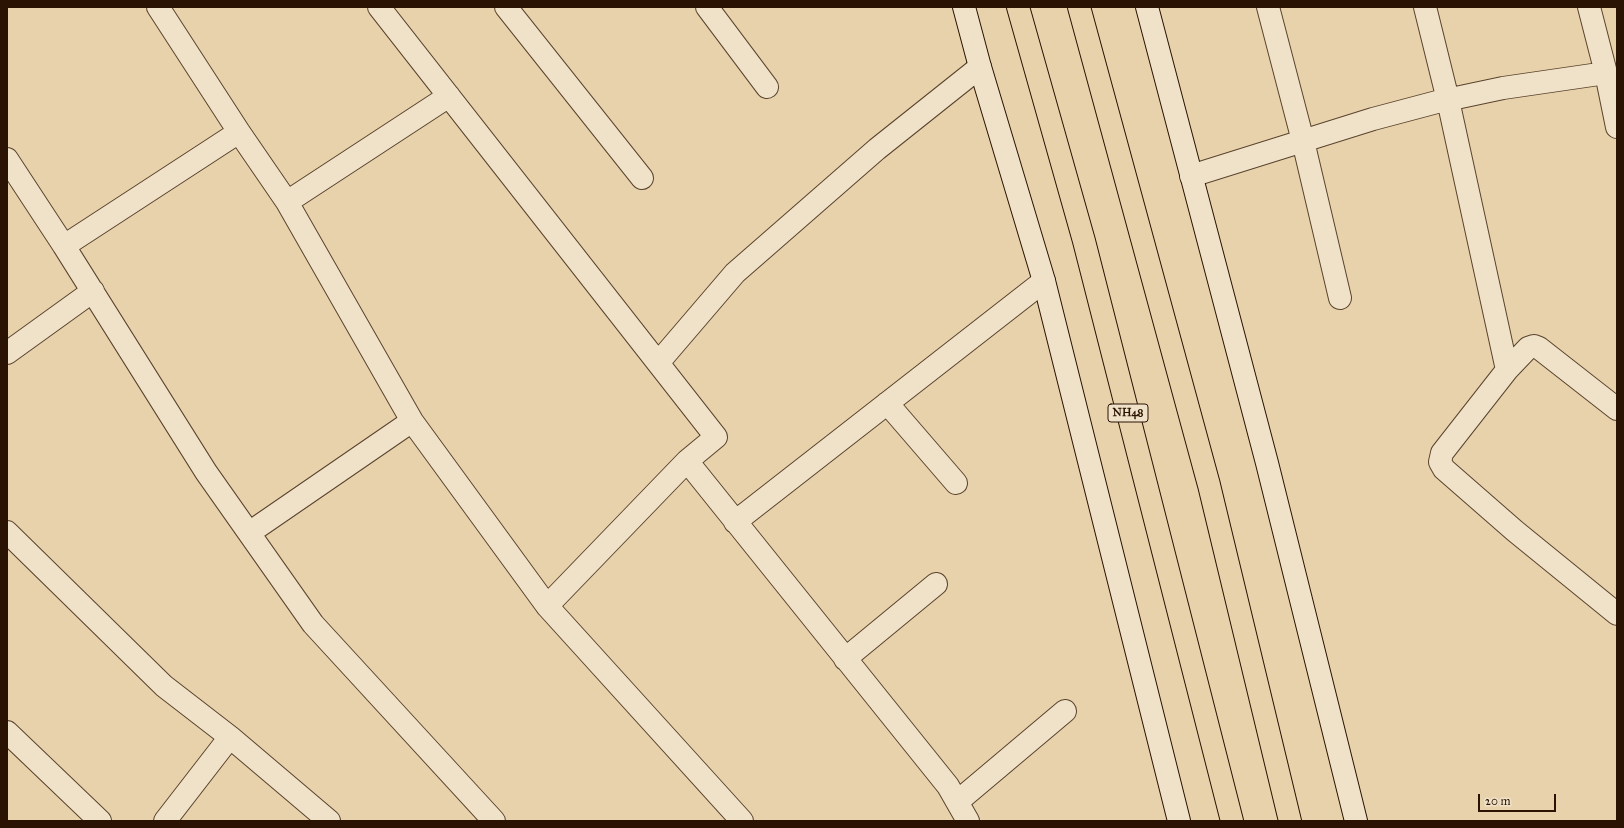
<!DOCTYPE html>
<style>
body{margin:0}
#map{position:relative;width:1624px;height:828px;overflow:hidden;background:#e8d2ac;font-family:"IM FELL Great Primer",serif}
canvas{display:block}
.frame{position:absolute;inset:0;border:8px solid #2a1302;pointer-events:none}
.scale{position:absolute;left:1478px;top:794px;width:78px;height:18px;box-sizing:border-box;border:2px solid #2a1302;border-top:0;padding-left:5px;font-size:12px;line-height:14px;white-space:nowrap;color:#2a1302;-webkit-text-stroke:3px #f0e2c9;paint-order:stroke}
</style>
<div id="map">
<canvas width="1624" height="828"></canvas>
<div class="frame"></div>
<div class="scale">20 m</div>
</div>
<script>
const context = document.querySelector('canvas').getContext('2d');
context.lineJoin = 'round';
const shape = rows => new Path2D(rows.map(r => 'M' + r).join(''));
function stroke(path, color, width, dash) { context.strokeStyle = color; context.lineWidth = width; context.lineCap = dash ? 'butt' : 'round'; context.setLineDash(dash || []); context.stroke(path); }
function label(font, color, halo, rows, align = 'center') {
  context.font = font + ' "IM FELL Great Primer",serif'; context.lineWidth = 3; context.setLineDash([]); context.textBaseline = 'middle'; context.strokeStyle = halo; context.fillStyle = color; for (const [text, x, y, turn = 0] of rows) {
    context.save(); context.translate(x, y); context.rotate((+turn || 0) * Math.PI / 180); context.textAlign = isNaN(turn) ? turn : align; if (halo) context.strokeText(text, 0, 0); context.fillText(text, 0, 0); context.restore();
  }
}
const street = shape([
 [158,7,239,132,287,202,412,421,547,606,742,821],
 [379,7,716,437,687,461,547,606],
 [506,7,642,178],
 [707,7,767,87],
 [1268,7,1303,141,1340,298],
 [1425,7,1448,100,1507,370],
 [1606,73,1617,127],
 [239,132,64,246,206,472,313,624,494,821],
 [7,159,64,246],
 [1191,176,1373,119,1437,102,1503,88,1606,73,1589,7],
 [287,202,449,96],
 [7,353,93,291],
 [658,363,735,273,877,149,980,67],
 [887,403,956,483],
 [1617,409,1539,348,1534,346,1528,348,1507,370,1442,453,1440,462,1444,469,1515,531,1617,614],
 [687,461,948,786,968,821],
 [735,522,1044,281],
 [7,532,164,686,230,737,329,821],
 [249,533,412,421],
 [845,659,936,584],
 [7,732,100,821],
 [957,802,1065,711],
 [165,821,230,737]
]);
const secondary = shape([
 [964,7,980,67,1044,281,1179,821],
 [1147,7,1267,463,1356,821]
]);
const highway = shape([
 [1018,7,1084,241,1232,821],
 [1079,7,1209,485,1290,821]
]);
stroke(street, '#5a432c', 24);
stroke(secondary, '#2a1302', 24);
stroke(highway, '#2a1302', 24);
stroke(street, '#f0e2c9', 22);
stroke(secondary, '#f0e2c9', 22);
stroke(highway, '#e8d2ac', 22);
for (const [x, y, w] of [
 [1128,413,40]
]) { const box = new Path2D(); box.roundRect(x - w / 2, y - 9, w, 18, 3); context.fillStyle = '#f0e2c9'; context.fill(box); stroke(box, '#2a1302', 1); }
label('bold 11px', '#2a1302', null, [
 ["NH48",1128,413]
]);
</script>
